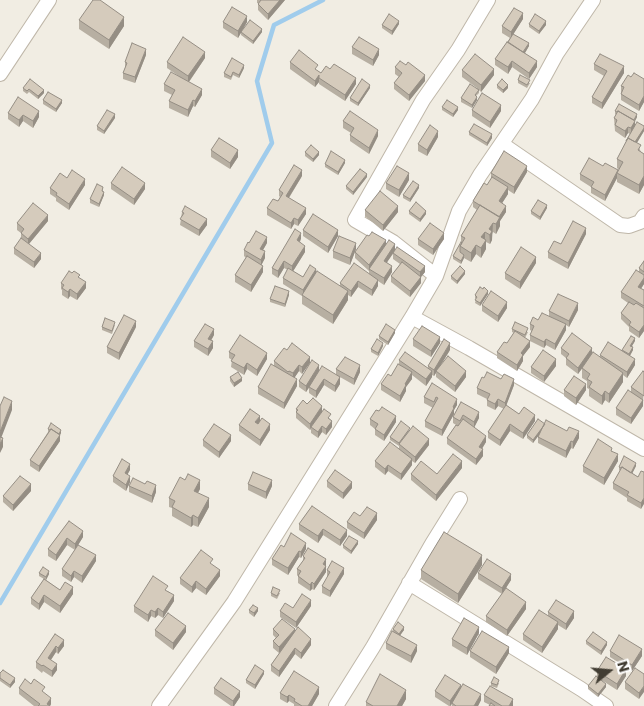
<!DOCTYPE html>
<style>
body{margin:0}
#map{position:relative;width:644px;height:706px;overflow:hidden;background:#f1ede3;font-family:Poppins,sans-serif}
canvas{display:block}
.north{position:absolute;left:584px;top:646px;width:50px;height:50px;-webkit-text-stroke:4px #fff;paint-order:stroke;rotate:73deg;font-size:14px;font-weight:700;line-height:20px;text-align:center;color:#423d33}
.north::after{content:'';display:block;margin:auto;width:18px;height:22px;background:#423d33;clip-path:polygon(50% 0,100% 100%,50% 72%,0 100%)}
</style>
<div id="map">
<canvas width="644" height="706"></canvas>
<div class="north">N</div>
</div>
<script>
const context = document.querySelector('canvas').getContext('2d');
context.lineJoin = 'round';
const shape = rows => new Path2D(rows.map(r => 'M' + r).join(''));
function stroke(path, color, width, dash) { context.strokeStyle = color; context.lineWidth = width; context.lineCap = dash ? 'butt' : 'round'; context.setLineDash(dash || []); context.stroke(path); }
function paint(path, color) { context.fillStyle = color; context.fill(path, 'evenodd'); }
stroke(shape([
 [0,603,272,143,257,81,274,25,323,0]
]), '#a0ccec', 4.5);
const street = shape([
 [0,74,49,0],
 [502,144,620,225,629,226,640,222,644,216],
 [436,276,393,242,355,220,423,100,458,50,488,0],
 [412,317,469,348,644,449],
 [409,583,581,689,606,706],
 [159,706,234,602,412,317,436,276,459,211,480,175,532,99,557,53,593,0],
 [336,706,373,647,432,544,460,499]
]);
stroke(street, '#bfb7a9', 16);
stroke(street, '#fff', 14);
paint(shape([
 [257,0,285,0,268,20,258,10,258,3,257,3],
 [523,19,513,34,529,46,525,53,537,67,529,79,512,67,508,74,495,65,495,59,510,38,502,33,502,26],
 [79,20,124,26,109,49,79,29],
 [223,22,247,22,238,38,223,28],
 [399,24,392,35,382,28,382,25],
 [529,24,546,25,539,34,529,27],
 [241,32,262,32,253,44,241,35],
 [352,47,379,55,373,66,352,54],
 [146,55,135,83,123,79,123,73,125,68,125,62],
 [205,58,189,82,202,95,195,107,193,106,188,117,169,108,169,101,172,95,164,91,164,84,180,77,167,68,167,62],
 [290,62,318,71,321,73,356,84,345,101,319,84,319,82,315,87,290,69],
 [594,64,624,73,602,109,592,103,592,97,604,76,594,70],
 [395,67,425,81,409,101,394,89,394,83,399,77,395,74],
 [244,68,239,78,233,75,231,80,224,77,224,73],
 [462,70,494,75,481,92,479,90,479,93,476,96,477,100,472,108,461,102,461,98,477,88,462,77],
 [631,77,644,79,644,102,639,111,621,100,621,86],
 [518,80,530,83,527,88,518,83],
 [497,85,508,88,503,93,497,88],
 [23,88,44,93,38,99,29,92,27,94,23,91],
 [370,88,358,106,350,101,350,98],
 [43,100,62,103,56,112,43,104],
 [442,107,458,110,453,117,442,110],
 [472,110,501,111,490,128,472,116],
 [615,111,637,117,635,121,635,126,644,128,644,131,637,143,641,152,644,154,644,185,639,194,617,182,617,178,605,201,591,193,591,187,580,180,580,174,603,166,618,170,619,170,617,168,617,159,630,134,628,133,625,138,615,131,614,118,616,115,615,114],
 [8,113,39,117,33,128,23,121,19,127,8,119],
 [115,118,104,134,97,130,97,126],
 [343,121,378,136,369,154,350,141,350,135,351,133,343,128],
 [469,132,492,138,487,146,469,135],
 [438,137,427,156,418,151,418,144],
 [211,150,238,157,230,169,211,157],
 [305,152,319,155,313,162,305,156],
 [345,163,338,175,325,167,325,164],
 [527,172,514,194,508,190,508,194,502,203,506,212,500,221,500,226,496,234,493,232,492,234,492,240,490,244,486,242,486,249,481,258,476,254,471,262,464,258,461,264,453,259,453,256,461,242,461,236,477,210,473,207,473,201,487,185,491,179,491,173],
 [302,176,289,198,306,214,298,226,294,224,291,229,267,215,267,208,278,201,280,197,279,196,279,190],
 [367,177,353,195,346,189,346,186],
 [67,178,85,185,69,210,56,201,56,198,50,194,50,188],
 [409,180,399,197,386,189,386,183],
 [111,183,145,189,134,205,111,189],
 [419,188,410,202,403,198,403,195],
 [103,190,103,191,104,195,99,207,90,203,90,199],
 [547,208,540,220,531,214,531,211],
 [365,210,398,212,383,231,365,216],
 [409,211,426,214,420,222,409,214],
 [182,212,207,225,199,236,180,225],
 [48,221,29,244,41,259,34,268,14,254,14,248,21,239,21,233,17,230,17,223],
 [303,230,338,236,328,253,303,236],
 [586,234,568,269,548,258,548,252,561,244],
 [301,239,300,242,305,252,293,271,303,277,316,273,340,286,340,283,369,274,369,270,369,271,355,258,355,252,386,244,395,250,425,272,421,277,421,283,410,297,391,282,391,276,400,264,393,259,393,254,387,262,392,272,384,285,378,281,378,286,372,296,358,287,351,297,348,295,348,300,333,324,302,304,302,296,283,284,283,278,288,270,284,268,278,278,272,274,272,268],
 [418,239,444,239,433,255,418,245],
 [267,243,263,250,265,258,261,265,263,272,251,292,235,282,235,275,246,258,244,256,244,250],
 [356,249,350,265,333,258,333,251],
 [644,261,644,284,641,289,644,290,644,331,639,338,629,331,629,327,621,319,621,313,628,303,621,298,621,292,639,272,639,268],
 [536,263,520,289,505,279,505,273],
 [465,274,457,284,451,279,451,276],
 [80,278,86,288,77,300,70,296,68,299,62,295,62,290,61,289,61,283],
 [488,294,480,306,475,303,476,299,475,298,475,295],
 [289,295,285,307,270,302,270,299],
 [482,305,507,308,498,322,482,311],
 [578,310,569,327,566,325,566,330,555,350,546,345,544,348,530,341,530,335,532,331,530,330,530,324,538,320,549,316,549,311],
 [115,325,112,334,102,330,102,327],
 [136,327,119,360,107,353,107,347],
 [512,329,528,332,525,338,530,347,523,356,523,361,517,371,497,358,497,352,507,343,514,333,512,332],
 [395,333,388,345,379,339,379,336],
 [214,335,211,341,213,348,208,356,194,347,194,341],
 [413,339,440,343,431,357,413,346],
 [635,341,632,346,633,350,630,356,635,365,627,378,623,375,623,382,609,403,605,400,602,405,589,396,589,389,587,388,587,381,582,378,582,368,584,366,578,374,566,365,566,358,561,354,561,348,592,353,600,357,600,355,622,351],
 [383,346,378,356,371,352,371,349],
 [287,350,310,357,302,374,299,371,294,378,297,386,284,409,258,394,258,387,274,366,274,361],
 [450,350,440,366,466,377,455,392,436,377,436,373,434,376,432,375,432,377,426,386,412,375,412,379,406,387,406,391,400,402,381,390,381,384,391,376,399,364,399,360,428,368,428,366],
 [229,352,267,359,257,376,247,369,244,375,231,367,232,360,229,358],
 [556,366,544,382,531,373,531,367],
 [336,369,360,372,354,385,340,377,340,384,335,392,324,385,316,398,309,393,309,388,306,392,299,387,299,381,319,370,336,375],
 [644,372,643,406,631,424,616,415,616,408,631,392,631,387],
 [230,377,242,381,234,387,230,381],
 [432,383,457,405,454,410,454,414,442,436,425,427,425,421,433,408,424,403,424,397],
 [514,385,506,405,519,414,535,421,523,439,510,431,500,446,488,438,488,432,504,409,498,406,495,410,487,406,487,399,477,394,477,388],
 [564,390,586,390,576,405,564,396],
 [461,402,479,418,474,427,486,442,482,449,483,456,476,465,447,444,447,438,456,425,453,423,453,417],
 [307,404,322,411,331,420,332,427,326,435,322,432,318,438,311,433,311,429,310,430,296,418,296,409],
 [379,411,396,422,384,441,375,435,375,429,370,425,370,419],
 [260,422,270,430,260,446,239,431,239,425],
 [544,424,579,438,573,449,571,448,566,458,538,443,538,436,533,443,527,438,527,435],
 [48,429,61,433,60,435,60,441,39,472,30,466,30,460,48,432],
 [410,430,429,445,415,463,412,461,412,465,401,480,388,471,385,475,375,467,375,461,399,449,399,446,390,440,390,437],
 [203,440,231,441,219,458,203,446],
 [612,451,618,461,604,485,583,472,583,466],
 [636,466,632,473,638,477,644,472,641,509,627,501,627,498,613,489,613,483,620,471,619,470,619,467],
 [462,468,436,501,411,480,411,474,437,474],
 [130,470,127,474,130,482,126,491,113,482,113,476],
 [327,481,352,488,343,499,327,487],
 [248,484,272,486,266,499,248,490],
 [129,486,156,492,152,503,129,492],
 [200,489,198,493,209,507,198,527,193,525,191,527,172,516,172,508,169,507,169,498],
 [31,491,13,511,3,502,3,496],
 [312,506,347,536,340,546,323,535,318,543,299,530,299,524],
 [360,516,377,520,364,539,347,528,347,522],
 [69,521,83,537,75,550,67,545,56,561,48,556,48,549],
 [358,544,351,554,343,548,343,545],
 [284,547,306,549,301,558,299,557,288,575,272,565,272,559],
 [303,556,326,565,326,572,314,590,312,589,310,591,298,583,298,576,297,575,297,569,303,561],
 [96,561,82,583,74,577,71,582,62,576,62,569],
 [482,565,458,603,421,579,421,570],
 [327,570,344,574,330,597,322,593,322,586,328,577,327,577],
 [39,573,49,574,46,580,60,590,73,594,60,613,44,602,39,610,31,604,31,598,44,579,39,576],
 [478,573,511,580,506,588,526,609,507,636,486,622,486,616,502,594,478,579],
 [220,576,206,595,196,588,192,593,180,584,180,578],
 [168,591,174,601,163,618,158,615,155,618,151,616,148,622,134,612,134,606],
 [271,593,280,593,277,599,271,596],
 [311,606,296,628,280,617,280,611,293,608],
 [249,610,258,611,254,617,249,613],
 [548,612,574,618,566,630,558,625,558,629,542,653,523,640,523,634,548,616],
 [273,629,295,632,311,645,301,659,295,654,279,677,271,671,271,665,282,649,279,653,273,648,273,641,276,638,273,635],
 [393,629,404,630,400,635,417,651,411,663,386,649,386,643,393,631],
 [155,630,186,632,173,650,155,636],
 [479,633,467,655,452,646,452,639],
 [55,634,64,646,58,654,56,652,51,660,57,670,52,677,43,671,42,673,36,668,36,662],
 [586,641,607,645,601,655,586,644],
 [470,651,509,653,496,674,470,657],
 [610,651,642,656,632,671,610,657],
 [597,671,626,676,617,690,603,681,606,687,598,697,588,689,588,686,597,677],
 [0,673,15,682,10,688,0,681],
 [264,674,255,689,246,683,246,680],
 [644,674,639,699,625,689,625,682],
 [491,683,499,683,497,688,491,686],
 [19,688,45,694,51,704,50,706,34,706,19,694],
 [214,688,240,697,234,706,231,706,214,694],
 [461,688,481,700,478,706,452,706,452,704,451,706,449,706,435,697,435,691],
 [280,693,319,694,312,706,294,706,294,704,289,701,287,703,280,699],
 [484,695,513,706,489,706,490,705,484,702],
 [406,699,402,706,366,706,366,702]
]), '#b7afa2');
paint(shape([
 [280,0,285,0,268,20,268,14],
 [523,13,523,19,511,38,511,32],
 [247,16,247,22,238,38,238,31],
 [124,17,124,26,109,49,109,40],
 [399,21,399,24,392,35,392,31],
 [546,21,546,25,539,34,539,31],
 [262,29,262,32,253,44,253,41],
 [529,43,529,46,523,56,523,53],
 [146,49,146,55,135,83,135,77],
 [379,49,379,55,373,66,373,60],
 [205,52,205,58,188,83,188,76],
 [512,61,512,67,508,74,508,67],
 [537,61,537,67,529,79,529,73],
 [244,65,244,68,239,78,239,75],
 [624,66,624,73,602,109,602,103],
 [494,69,494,75,481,92,481,85],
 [319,75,319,82,315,87,315,81],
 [425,75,425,81,409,101,409,95],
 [356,78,356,84,345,101,345,95],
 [370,85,370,88,358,106,358,103],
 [508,85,508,88,503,93,503,90],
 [202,89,202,95,195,107,195,101],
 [44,90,44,93,38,99,38,96],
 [644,96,644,102,639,111,639,105],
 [477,97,477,100,472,108,472,105],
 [62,100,62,103,56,112,56,109],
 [193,100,193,106,188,117,188,110],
 [501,105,501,111,490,128,490,122],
 [458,107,458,110,453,117,453,114],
 [39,111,39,117,33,128,33,121],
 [115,114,115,118,104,134,104,131],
 [637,114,637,117,635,121,635,127,631,135,631,128],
 [23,115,23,121,19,127,19,120],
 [628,127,628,133,625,138,625,131],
 [644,128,644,131,633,149,633,145],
 [378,130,378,136,369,154,369,148],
 [438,131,438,137,427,156,427,150],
 [492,134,492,138,487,146,487,143],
 [238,150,238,157,230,169,230,163],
 [319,152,319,155,313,162,313,159],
 [345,160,345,163,338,175,338,172],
 [527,166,527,172,514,194,514,187],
 [302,170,302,176,286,202,286,196],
 [618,170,617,173,617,178,605,201,605,195],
 [409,173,409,180,399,197,399,190],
 [367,174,367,177,353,195,353,192],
 [644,176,644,185,639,194,639,185],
 [85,179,85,185,69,210,69,204],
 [145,183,145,189,134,205,134,199],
 [419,185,419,188,410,202,410,199],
 [508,187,508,194,499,208,499,201],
 [104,192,104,195,99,207,99,204],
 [547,205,547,208,540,220,540,217],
 [398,206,398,212,383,231,383,225],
 [506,206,506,212,500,221,500,226,496,234,496,224,499,217],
 [306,208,306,214,298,226,298,220],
 [426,211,426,214,420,222,420,219],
 [48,215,48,221,28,245,28,239],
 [294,218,294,224,291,229,291,223],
 [207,219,207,225,199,236,199,230],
 [493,223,492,240,490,244,489,229],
 [586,228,586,234,568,269,568,263],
 [338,230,338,236,328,253,328,247],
 [485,232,485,241,481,237],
 [301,233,301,239,297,246,297,240],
 [444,233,444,239,433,255,433,249],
 [267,237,267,243,260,255,260,249],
 [386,240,386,246,369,271,369,265],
 [486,240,486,249,481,258,481,248],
 [356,243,356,249,350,265,350,258],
 [395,244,395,250,384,267,384,261],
 [476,245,476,254,471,262,471,253],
 [305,246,305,252,292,273,292,266],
 [265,251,265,258,261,266,261,260],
 [41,253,41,259,34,268,34,262],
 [464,255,464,258,461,264,461,261],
 [536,257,536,263,520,289,520,282],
 [284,261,284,268,278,278,278,271],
 [263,266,263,272,251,292,251,285],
 [392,266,392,272,384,285,384,278],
 [425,266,425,272,421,277,421,283,410,297,410,291,420,278,420,272],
 [316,269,316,275,303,296,303,290],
 [465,271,465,274,457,284,457,281],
 [644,278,644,284,638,293,638,287],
 [378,280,378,286,372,296,372,290],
 [358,281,358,287,351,297,351,291],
 [86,282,86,288,77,300,77,294],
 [70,289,70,296,68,299,68,292],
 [289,291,289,295,285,307,285,304],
 [348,291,348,300,333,324,333,315],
 [488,291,488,294,480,306,480,303],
 [507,302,507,308,498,322,498,316],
 [578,303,578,310,569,327,569,321],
 [136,321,136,327,119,360,119,353],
 [566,324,566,330,555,350,555,344],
 [644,325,644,331,639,338,639,332],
 [214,329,214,335,208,345,208,339],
 [395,330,395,333,388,345,388,342],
 [440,337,440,343,431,357,431,351],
 [635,338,635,341,630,349,630,346],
 [546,339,546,345,544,348,544,342],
 [213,341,213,348,208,356,208,349],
 [530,341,530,347,523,356,523,361,517,371,517,365,521,353],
 [383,343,383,346,378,356,378,353],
 [450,343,450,350,434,376,434,370],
 [633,347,633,350,629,357,629,354],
 [592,348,592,354,578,374,578,368],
 [267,353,267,359,257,376,257,370],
 [310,357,310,363,302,374,302,367],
 [556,359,556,366,544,382,544,376],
 [635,359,635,365,627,378,627,372],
 [247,363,247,369,244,375,244,368],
 [299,365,299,371,293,380,293,373],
 [319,365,319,371,306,392,306,386],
 [360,365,360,372,354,385,354,379],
 [432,371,432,377,426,386,426,379],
 [466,371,466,377,455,392,455,386],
 [412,372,412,379,406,387,406,391,400,402,400,396,405,384],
 [623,373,623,382,609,403,609,394],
 [340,377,340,384,335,392,335,386],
 [242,378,242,381,234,387,234,383],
 [297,379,297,386,284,409,284,403],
 [324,379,324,385,316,398,316,391],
 [514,379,514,385,505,409,505,403],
 [586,384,586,390,576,405,576,398],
 [605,391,605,400,602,405,602,396],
 [457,399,457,405,454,410,454,414,442,436,442,430],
 [498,399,498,406,495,410,495,404],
 [643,400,643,406,631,424,631,418],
 [12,401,12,410,0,441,0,432],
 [322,406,322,412,311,427,310,430,310,424],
 [479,412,479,418,474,428,474,422],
 [535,415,535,421,523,439,523,433],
 [260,416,260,422,255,429,255,422],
 [396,416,396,422,384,441,384,435],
 [332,421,332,427,326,435,326,429],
 [270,424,270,430,260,446,260,440],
 [510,424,510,431,500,446,500,440],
 [545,424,545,427,533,443,533,440],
 [322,426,322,432,318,438,318,432],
 [61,430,61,433,60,435,60,441,39,472,39,466],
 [579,431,579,438,573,449,573,442],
 [231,435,231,441,219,458,219,452],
 [486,436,486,442,479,453,479,447],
 [3,438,3,447,0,453,0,444],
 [429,439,429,445,415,463,415,457],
 [571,441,571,448,566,458,566,451],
 [483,449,483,456,476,465,476,459],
 [618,454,618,461,604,485,604,478],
 [412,459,412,465,401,480,401,474],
 [462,461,462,468,436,501,436,495],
 [636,463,636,466,631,476,631,473],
 [130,464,130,470,125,479,125,473],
 [388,465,388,471,385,475,385,469],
 [130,476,130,482,126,491,126,485],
 [200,480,200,489,194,500,194,491],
 [272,480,272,486,266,499,266,492],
 [352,482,352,488,343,499,343,493],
 [31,484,31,491,13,511,13,505],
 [156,485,156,492,152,503,152,496],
 [209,498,209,507,198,527,198,518],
 [644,498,644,504,641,509,641,503],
 [377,513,377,520,364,539,364,533],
 [193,515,193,525,191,527,191,518],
 [323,529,323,535,318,543,318,536],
 [347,530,347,536,340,546,340,540],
 [83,531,83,537,75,550,75,544],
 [67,538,67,545,56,561,56,555],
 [358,541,358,544,351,554,351,551],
 [306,543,306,549,301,558,301,552],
 [299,551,299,557,288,575,288,568],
 [96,555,96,561,82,583,82,576],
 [482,555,482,565,458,603,458,594],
 [326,559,326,572,314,590,314,584,323,564],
 [344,568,344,574,330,597,330,591],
 [220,570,220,576,206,595,206,589],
 [49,571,49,574,46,580,46,577],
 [74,571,74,577,71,582,71,576],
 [511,574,511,580,502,594,502,588],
 [196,581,196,588,192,593,192,587],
 [312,582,312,589,310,591,310,585],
 [73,587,73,594,60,613,60,606],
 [44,595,44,602,39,610,39,604],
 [174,595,174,601,163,618,163,612],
 [311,600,311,606,296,628,296,622],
 [526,602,526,609,507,636,507,630],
 [158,608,158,615,155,618,155,612],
 [258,608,258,611,254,617,254,613],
 [151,610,151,616,148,622,148,615],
 [574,611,574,618,566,630,566,624],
 [558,622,558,629,542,653,542,647],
 [186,626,186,632,173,650,173,643],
 [404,627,404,630,399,637,399,634],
 [479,627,479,633,467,655,467,648],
 [295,629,295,635,279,653,279,647],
 [311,639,311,645,301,659,301,653],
 [64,640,64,646,58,654,58,648],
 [607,642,607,645,601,655,601,651],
 [417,645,417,651,411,663,411,656],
 [56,646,56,652,48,664,48,658],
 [509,647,509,653,496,674,496,667],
 [295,648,295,654,279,677,279,671],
 [642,649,642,656,632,671,632,665],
 [57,664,57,670,52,677,52,671],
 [626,669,626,676,617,690,617,684],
 [264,671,264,674,255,689,255,685],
 [15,678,15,682,10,688,10,685],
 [606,684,606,687,598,697,598,694],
 [461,685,461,691,450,706,450,701],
 [644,686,644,692,639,699,639,693],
 [319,687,319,694,312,706,308,706],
 [406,690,406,699,402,706,397,706],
 [240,691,240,697,234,706,233,706,233,701],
 [481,694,481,700,478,706,474,706],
 [289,695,289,701,287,703,287,697],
 [51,698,51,704,50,706,47,704],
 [513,699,513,706,509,706]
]), '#958e84');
const building = shape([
 [93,0,100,0,124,17,109,40,79,20,93,0],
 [261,0,280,0,268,14,258,4,261,0],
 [232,7,247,16,238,31,223,22,232,7],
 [514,8,523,13,511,32,502,26,514,8],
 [389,14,399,21,392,31,382,25,389,14],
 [535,14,546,21,539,31,529,24,535,14],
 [250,20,262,29,253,41,241,32,250,20],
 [513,34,529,43,523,52,508,42,513,34],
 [183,37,205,52,188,76,167,62,183,37],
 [359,37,379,49,373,60,352,47,359,37],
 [507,42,537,61,529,73,512,61,508,67,495,59,507,42],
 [132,43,146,49,135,77,123,73,127,63,125,62,132,43],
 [299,50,318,65,315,69,321,73,326,66,330,69,334,64,356,78,345,95,319,78,319,75,315,81,290,62,299,50],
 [475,54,494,69,481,85,462,70,475,54],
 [600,54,624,66,602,103,592,97,607,71,594,64,600,54],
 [232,58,244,65,239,75,233,72,231,77,224,73,232,58],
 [400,61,406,65,408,62,425,75,409,95,394,83,402,73,395,67,400,61],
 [171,72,202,89,195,101,193,100,188,110,169,101,175,90,164,84,171,72],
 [634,73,644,79,644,96,639,105,621,94,624,87,621,86,628,75,631,77,634,73],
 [520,75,530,80,527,85,518,80,520,75],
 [30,79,44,90,38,96,29,89,27,91,23,88,30,79],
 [362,79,370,85,358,103,350,98,362,79],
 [502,79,508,85,503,90,497,85,502,79],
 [470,84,479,90,475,95,477,97,472,105,461,98,470,84],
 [48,92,62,100,56,109,43,100,48,92],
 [482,93,501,105,490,122,472,110,482,93],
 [18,97,39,111,33,121,23,115,19,120,8,113,18,97],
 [447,100,458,107,453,114,442,107,447,100],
 [619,104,637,114,634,120,618,111,617,112,615,111,619,104],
 [107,110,115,114,104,131,97,126,107,110],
 [350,111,378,130,369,148,350,135,354,128,343,121,350,111],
 [618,111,635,121,631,128,628,127,625,131,615,125,617,120,614,118,618,111],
 [637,122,644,126,644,128,635,142,628,138,626,141,637,122],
 [474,124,492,134,487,143,469,132,474,124],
 [430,125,438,131,427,150,418,144,430,125],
 [219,138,238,150,230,163,211,150,219,138],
 [628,138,641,145,638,150,644,154,644,176,639,185,617,173,623,162,617,159,628,138],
 [311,145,319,152,313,159,305,152,311,145],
 [331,151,345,160,338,172,325,164,331,151],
 [504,151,527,166,514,187,491,173,504,151],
 [589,158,603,166,605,163,618,170,605,195,591,187,594,182,580,174,589,158],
 [294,165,302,170,286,196,306,208,298,220,294,218,291,223,267,208,273,199,278,201,283,193,279,190,294,165],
 [397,166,409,173,399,190,386,183,397,166],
 [122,167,145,183,134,199,111,183,122,167],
 [360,169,367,174,353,192,346,186,360,169],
 [72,170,85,179,69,204,56,195,57,193,50,188,60,173,67,178,72,170],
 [492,177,508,187,499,201,506,206,499,217,473,201,484,183,487,185,492,177],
 [413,181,419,185,410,199,403,195,413,181],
 [97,184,103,187,102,191,104,192,99,204,90,199,97,184],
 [380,191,398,206,383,225,365,210,380,191],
 [538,200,547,205,540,217,531,211,538,200],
 [416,202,426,211,420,219,409,211,416,202],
 [33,203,48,215,28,239,21,233,24,229,17,223,33,203],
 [480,205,500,217,496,224,493,223,489,229,492,231,490,235,485,232,481,237,486,240,481,248,476,245,471,253,460,246,465,238,461,236,480,205],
 [185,206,207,219,199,230,180,219,184,213,182,212,185,206],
 [313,214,338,230,328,247,303,230,313,214],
 [573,221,586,228,568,263,548,252,554,241,561,244,573,221],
 [430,223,444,233,433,249,418,239,430,223],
 [295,229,301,233,297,240,305,246,292,266,284,261,278,271,272,268,295,229],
 [256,231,267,237,260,249,265,251,261,260,244,250,248,242,249,243,256,231],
 [372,232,386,240,369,265,355,252,367,235,369,236,372,232],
 [339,236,356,243,350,258,333,251,339,236],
 [21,238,41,253,34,262,14,248,21,238],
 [389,240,395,244,384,261,392,266,384,278,369,269,389,240],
 [461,242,462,243,460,246,460,252,464,255,461,261,453,256,461,242],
 [397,247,425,266,420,272,393,253,397,247],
 [521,247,536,257,520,282,505,273,521,247],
 [247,256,263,266,251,285,235,275,247,256],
 [644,261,644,272,639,268,644,261],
 [402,262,421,277,410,291,391,276,402,262],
 [354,263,378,280,372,290,358,281,351,291,340,283,354,263],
 [310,265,316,269,303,290,283,278,288,268,303,277,310,265],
 [460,266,465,271,457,281,451,276,460,266],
 [636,270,644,275,644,278,638,287,644,290,644,306,621,292,636,270],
 [69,271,72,273,74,271,80,275,78,277,86,282,77,294,70,289,68,292,62,288,64,285,61,283,69,271],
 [317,271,348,291,333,315,302,295,317,271],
 [275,286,289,291,285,304,270,299,275,286],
 [480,287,483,289,484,287,488,291,480,303,475,300,477,297,475,295,480,287],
 [491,291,507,302,498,316,482,305,491,291],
 [558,294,578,303,569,321,549,311,558,294],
 [629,302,634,305,636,303,644,308,644,325,639,332,629,325,631,322,621,313,629,302],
 [542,313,566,324,555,344,546,339,544,342,530,335,534,326,530,324,533,317,538,320,542,313],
 [124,315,136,321,119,353,107,347,124,315],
 [105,318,115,322,112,331,102,327,105,318],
 [515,322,528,328,525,335,512,329,515,322],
 [205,324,214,329,208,339,213,341,208,349,194,341,205,324],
 [386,324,395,330,388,342,379,336,386,324],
 [422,326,440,337,431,351,413,339,422,326],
 [515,331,530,341,521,353,523,355,517,365,497,352,504,342,507,343,515,331],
 [572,333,592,348,578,368,566,358,569,354,561,348,572,333],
 [240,335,267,353,257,370,247,363,244,368,231,361,235,355,229,352,240,335],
 [631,336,635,338,630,346,633,347,629,354,622,350,631,336],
 [377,339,383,343,378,353,371,349,377,339],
 [444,339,450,343,434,370,428,366,444,339],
 [608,342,635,359,627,372,600,355,608,342],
 [292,343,310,357,302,367,299,365,293,373,289,371,288,372,274,361,284,348,287,350,292,343],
 [543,350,556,359,544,376,531,367,543,350],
 [405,352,432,371,426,379,399,360,405,352],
 [593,352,623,373,609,394,605,391,602,396,589,387,592,382,587,379,590,374,582,368,593,352],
 [448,356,466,371,455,386,436,371,448,356],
 [345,357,360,365,354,379,336,369,345,357],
 [312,360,319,365,306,386,299,381,312,360],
 [271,364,297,379,284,403,258,387,271,364],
 [398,364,412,372,405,384,406,385,400,396,381,384,388,374,391,376,398,364],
 [322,366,340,377,335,386,324,379,316,391,309,387,322,366],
 [643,371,644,372,644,396,631,387,643,371],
 [238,372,242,378,234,383,230,377,238,372],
 [487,372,501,379,504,374,514,379,505,403,498,399,495,404,487,400,490,394,477,388,482,377,484,378,487,372],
 [574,376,586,384,576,398,564,390,574,376],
 [432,383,457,399,453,407,454,408,442,430,425,421,438,398,436,397,434,402,424,397,432,383],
 [628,390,643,400,631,418,616,408,628,390],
 [4,397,12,401,0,432,0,406,4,397],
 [313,398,322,406,310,424,296,412,298,410,296,409,303,400,307,404,313,398],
 [461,402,479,412,474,422,463,415,460,421,453,417,461,402],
 [506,405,519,414,524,407,535,415,523,433,510,424,500,440,488,432,506,405],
 [382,407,396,416,384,435,375,429,378,424,370,419,376,410,379,411,382,407],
 [250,409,260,416,255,422,258,424,262,418,270,424,260,440,239,425,250,409],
 [324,409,331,414,328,418,332,421,326,429,322,426,318,432,311,427,324,409],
 [463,419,486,436,479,447,483,449,476,459,447,438,456,425,458,426,463,419],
 [538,419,545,424,533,440,527,435,538,419],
 [546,420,567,431,569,427,579,431,573,442,571,441,566,451,538,437,546,420],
 [401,421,410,428,399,443,390,437,401,421],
 [51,423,61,430,59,434,51,429,50,430,48,429,51,423],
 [214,424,231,435,219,452,203,440,214,424],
 [413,426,429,439,415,457,399,444,413,426],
 [51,429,60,435,39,466,30,460,51,429],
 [0,437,3,438,0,444,0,437],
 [598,439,612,448,611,451,618,454,604,478,583,466,598,439],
 [390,442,412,459,401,474,388,465,385,469,375,461,390,442],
 [453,454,462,461,436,495,411,474,421,461,437,474,453,454],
 [624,456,636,463,631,473,622,467,621,468,619,467,624,456],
 [122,459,130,464,125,473,130,476,126,485,113,476,122,459],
 [622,467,638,477,641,471,644,472,644,498,641,503,627,495,629,492,613,483,622,467],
 [335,470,352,482,343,493,327,481,335,470],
 [253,472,272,480,266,492,248,484,253,472],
 [188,474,200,480,194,491,209,498,198,518,193,515,191,518,172,507,175,501,169,498,180,477,185,480,188,474],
 [20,476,31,484,13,505,3,496,20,476],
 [133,478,145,484,147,481,156,485,152,496,129,486,133,478],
 [312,506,347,530,340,540,323,529,318,536,299,524,312,506],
 [367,507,377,513,364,533,347,522,354,512,360,516,367,507],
 [69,521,83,531,75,544,67,538,56,555,48,549,69,521],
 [444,532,482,555,458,594,421,570,444,532],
 [291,533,306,543,301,552,299,551,288,568,272,559,281,545,284,547,291,533],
 [349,536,358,541,351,551,343,545,349,536],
 [78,545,96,555,82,576,74,571,71,576,62,569,78,545],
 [308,548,326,559,323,564,326,566,314,584,312,582,310,585,298,576,301,571,297,569,305,558,303,556,308,548],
 [201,550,213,559,210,563,220,570,206,589,196,581,192,587,180,578,201,550],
 [487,559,511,574,502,588,478,573,487,559],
 [332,561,344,568,330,591,322,586,330,572,327,570,332,561],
 [43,567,49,571,46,577,39,573,43,567],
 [153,576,168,586,165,590,174,595,163,612,158,608,155,612,151,610,148,615,134,606,153,576],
 [44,579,60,590,65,582,73,587,60,606,44,595,39,604,31,598,44,579],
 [273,587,280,590,277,596,271,593,273,587],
 [506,588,526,602,507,630,486,616,506,588],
 [302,594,311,600,296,622,280,611,285,603,293,608,302,594],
 [556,600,574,611,566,624,548,612,556,600],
 [253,605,258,608,254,613,249,610,253,605],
 [539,610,558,622,542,647,523,634,539,610],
 [168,613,186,626,173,643,155,630,168,613],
 [464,618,479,627,467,648,452,639,464,618],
 [282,619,295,629,279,647,273,641,279,635,273,629,282,619],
 [398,622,404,627,399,634,393,629,398,622],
 [298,627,311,639,301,653,295,648,279,671,271,665,298,627],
 [392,631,417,645,411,656,386,643,392,631],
 [482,631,509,647,496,667,470,651,482,631],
 [593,632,607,642,601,651,586,641,593,632],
 [55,634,64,640,58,648,56,646,48,658,57,664,52,671,43,665,42,666,36,662,55,634],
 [619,635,642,649,632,665,610,651,619,635],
 [606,657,626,669,617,684,597,671,606,657],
 [255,665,264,671,255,685,246,680,255,665],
 [635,668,644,674,644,686,639,693,625,682,635,668],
 [3,670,15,678,10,685,0,678,0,673,3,670],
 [294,671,319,687,308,706,302,706,294,701,295,699,289,695,287,697,280,693,294,671],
 [380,674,406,690,397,706,373,706,366,702,380,674],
 [445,675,461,685,450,701,435,691,445,675],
 [596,676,606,684,598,694,588,686,596,676],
 [494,677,499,680,497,685,491,683,494,677],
 [221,678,240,691,233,701,214,688,221,678],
 [25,679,31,684,34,679,45,687,42,691,51,698,47,704,50,706,38,706,40,704,19,688,25,679],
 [463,684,481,694,474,706,456,706,452,703,463,684],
 [490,686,513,699,509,706,502,706,484,695,490,686],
 [491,703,495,706,489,706,491,703]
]);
paint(building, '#d5cbbc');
stroke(building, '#958e84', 1);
</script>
